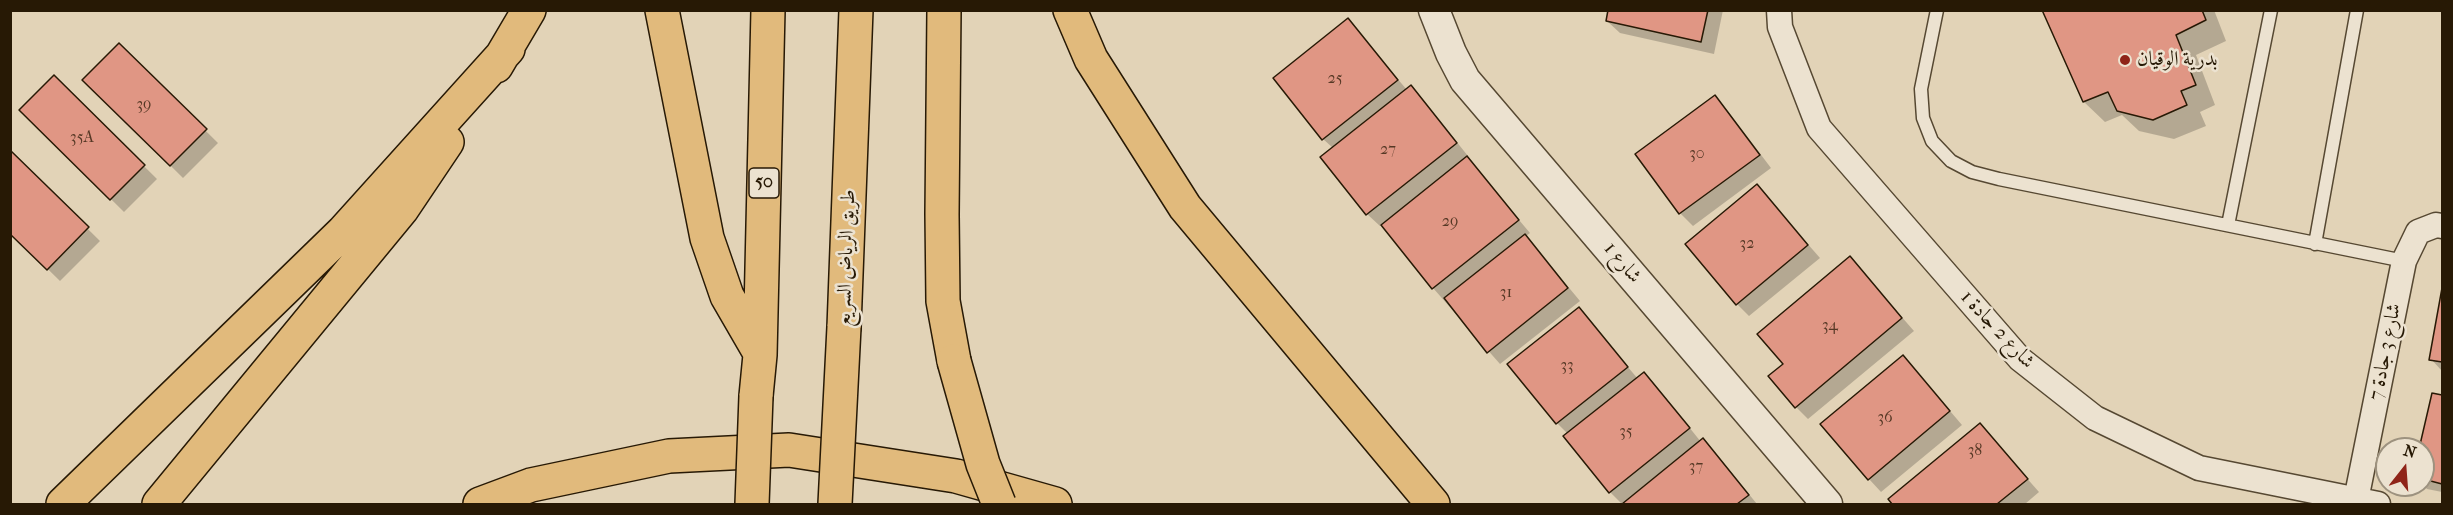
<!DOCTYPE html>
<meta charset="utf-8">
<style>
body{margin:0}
#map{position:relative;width:2453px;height:515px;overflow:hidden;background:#e2d3b7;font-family:"IM FELL French Canon",serif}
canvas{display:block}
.frame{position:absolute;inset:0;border:12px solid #271905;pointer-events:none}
.north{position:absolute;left:2375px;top:437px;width:60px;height:60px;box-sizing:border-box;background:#ece2d0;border:2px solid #9d927f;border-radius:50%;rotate:17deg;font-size:16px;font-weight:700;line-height:24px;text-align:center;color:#271905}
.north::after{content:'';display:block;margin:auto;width:21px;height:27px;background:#8f2418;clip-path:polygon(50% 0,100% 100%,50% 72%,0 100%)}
</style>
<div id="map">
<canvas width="2453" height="515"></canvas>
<div class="frame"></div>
<div class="north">N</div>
</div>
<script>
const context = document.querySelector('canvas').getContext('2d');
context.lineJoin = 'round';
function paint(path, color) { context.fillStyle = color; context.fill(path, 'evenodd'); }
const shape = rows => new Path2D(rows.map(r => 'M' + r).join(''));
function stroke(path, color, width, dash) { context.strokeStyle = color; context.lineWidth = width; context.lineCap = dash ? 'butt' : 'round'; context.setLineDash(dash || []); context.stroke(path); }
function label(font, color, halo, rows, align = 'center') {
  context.font = font + ' "IM FELL French Canon",Amiri,serif'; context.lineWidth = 5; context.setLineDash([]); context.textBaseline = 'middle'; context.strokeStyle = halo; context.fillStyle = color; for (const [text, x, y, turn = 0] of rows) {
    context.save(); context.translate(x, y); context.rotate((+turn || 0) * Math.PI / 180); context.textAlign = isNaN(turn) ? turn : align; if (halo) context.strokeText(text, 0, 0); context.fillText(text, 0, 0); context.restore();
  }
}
paint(shape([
 [1610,10,1723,10,1714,54,1620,33,1607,21],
 [2043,10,2214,10,2226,41,2196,55,2215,105,2200,112,2206,126,2174,139,2139,131,2122,115,2105,122,2084,102],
 [1348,20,1407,90,1411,87,1423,100,1468,156,1466,157,1530,233,1526,236,1580,301,1500,364,1433,288,1383,224,1380,226,1367,214,1333,148,1323,139],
 [119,45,218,143,183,178,84,80],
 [54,77,157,179,124,212,21,110],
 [1715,97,1727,110,1771,168,1693,226,1680,213],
 [10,152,100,241,60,281,10,232],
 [1757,186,1820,258,1749,316,1737,304],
 [1850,258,1914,331,1808,419,1796,407,1785,365],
 [2442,296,2442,371,2431,359],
 [1579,309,1638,379,1644,374,1657,387,1701,442,1703,440,1715,453,1757,504,1622,504,1610,492,1568,434,1557,423],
 [1915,370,1962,425,1881,492,1869,479],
 [2433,394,2442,397,2442,492,2427,489,2423,485,2423,449,2420,449],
 [1980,425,2039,492,2025,504,1894,504,1890,499]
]), '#0003');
const building = shape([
 [1608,10,1708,10,1701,42,1606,21,1608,10],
 [2042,10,2202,10,2206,20,2176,35,2196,85,2181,91,2187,105,2153,120,2117,111,2108,92,2083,102,2042,10],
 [1348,18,1398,80,1322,140,1273,78,1348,18],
 [119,43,207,129,170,166,82,80,119,43],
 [54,75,145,165,110,200,19,110,54,75],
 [1411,85,1457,143,1366,215,1320,157,1411,85],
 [1715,95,1760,155,1679,214,1635,154,1715,95],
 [10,150,89,227,47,270,10,234,10,150],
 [1467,156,1519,220,1432,289,1381,225,1467,156],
 [1757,184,1808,245,1736,305,1685,244,1757,184],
 [1525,234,1568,288,1487,353,1444,298,1525,234],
 [1850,256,1902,318,1795,408,1768,376,1783,364,1757,334,1850,256],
 [2442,288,2442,362,2429,360,2442,288],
 [1579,307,1628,367,1556,424,1507,364,1579,307],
 [1903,355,1950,411,1868,480,1820,424,1903,355],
 [1644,372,1690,428,1609,493,1563,436,1644,372],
 [2432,393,2442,395,2442,484,2423,479,2423,449,2419,449,2432,393],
 [1980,423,2028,479,1997,504,1892,504,1888,499,1980,423],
 [1703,438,1749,495,1737,504,1622,504,1703,438]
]);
paint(building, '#e09684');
stroke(building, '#271905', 1.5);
const service = shape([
 [1937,10,1921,89,1923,118,1932,141,1951,161,1972,172,1999,179,2404,261],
 [2228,225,2271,10],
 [2315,244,2357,10]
]);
const minor = shape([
 [1779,10,1780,27,1819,128,2020,359,2095,418,2199,468,2378,504],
 [2356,500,2404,261,2418,232,2436,225,2442,226]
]);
const tertiary = shape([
 [1434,10,1451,53,1465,80,1827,504]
]);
const motorway = shape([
 [662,10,707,238,727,296,760,353],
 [944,10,942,214,943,301,954,361],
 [1070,10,1091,59,1185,207,1433,504],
 [496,66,529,10],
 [844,327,856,10],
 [756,396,760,355,768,10],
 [63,504,343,232,508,49],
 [159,504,402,209,447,142],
 [480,504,531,485,669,456,789,450,956,476,1055,504]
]);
stroke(service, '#564832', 15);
stroke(minor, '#564832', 27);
stroke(tertiary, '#564832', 33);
stroke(motorway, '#271905', 36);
stroke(service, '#ece2d0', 12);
stroke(minor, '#ece2d0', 24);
stroke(tertiary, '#ece2d0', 30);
stroke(motorway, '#e1ba7c', 33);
const motorwayBridge = shape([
 [954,361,983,464,999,504],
 [752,504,756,396],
 [835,504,844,327]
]);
stroke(motorwayBridge, '#271905', 36, []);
stroke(motorwayBridge, '#e1ba7c', 33);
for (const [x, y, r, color] of [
 [2125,60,6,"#8f2418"]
]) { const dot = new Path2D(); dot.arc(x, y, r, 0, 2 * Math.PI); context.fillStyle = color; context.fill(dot); stroke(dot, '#ece2d0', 2); }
label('16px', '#553825', null, [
 ["25",1335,79],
 ["39",144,105],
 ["35A",82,138],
 ["27",1388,150],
 ["30",1697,154],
 ["29",1450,222],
 ["32",1747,244],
 ["31",1506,293],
 ["34",1830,326],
 ["33",1567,366],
 ["36",1885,418],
 ["35",1626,432],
 ["38",1975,451],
 ["37",1696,467]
]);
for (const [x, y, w] of [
 [764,183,30]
]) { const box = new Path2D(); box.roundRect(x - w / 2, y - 15, w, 30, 4.5); context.fillStyle = '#ece2d0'; context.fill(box); stroke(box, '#271905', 1.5); }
label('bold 18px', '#271905', null, [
 ["50",764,183]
]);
label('20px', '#271905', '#ece2d0', [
 ["بدرية الوقيان",2137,60]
], 'left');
label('20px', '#271905', '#ece2d0', [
 ["طريق الرياض السريع",847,258,-88],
 ["شارع 1",1622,263,50],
 ["شارع 2 جادة 1",1997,330,47],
 ["شارع 3 جادة 7",2386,352,-79]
]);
</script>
